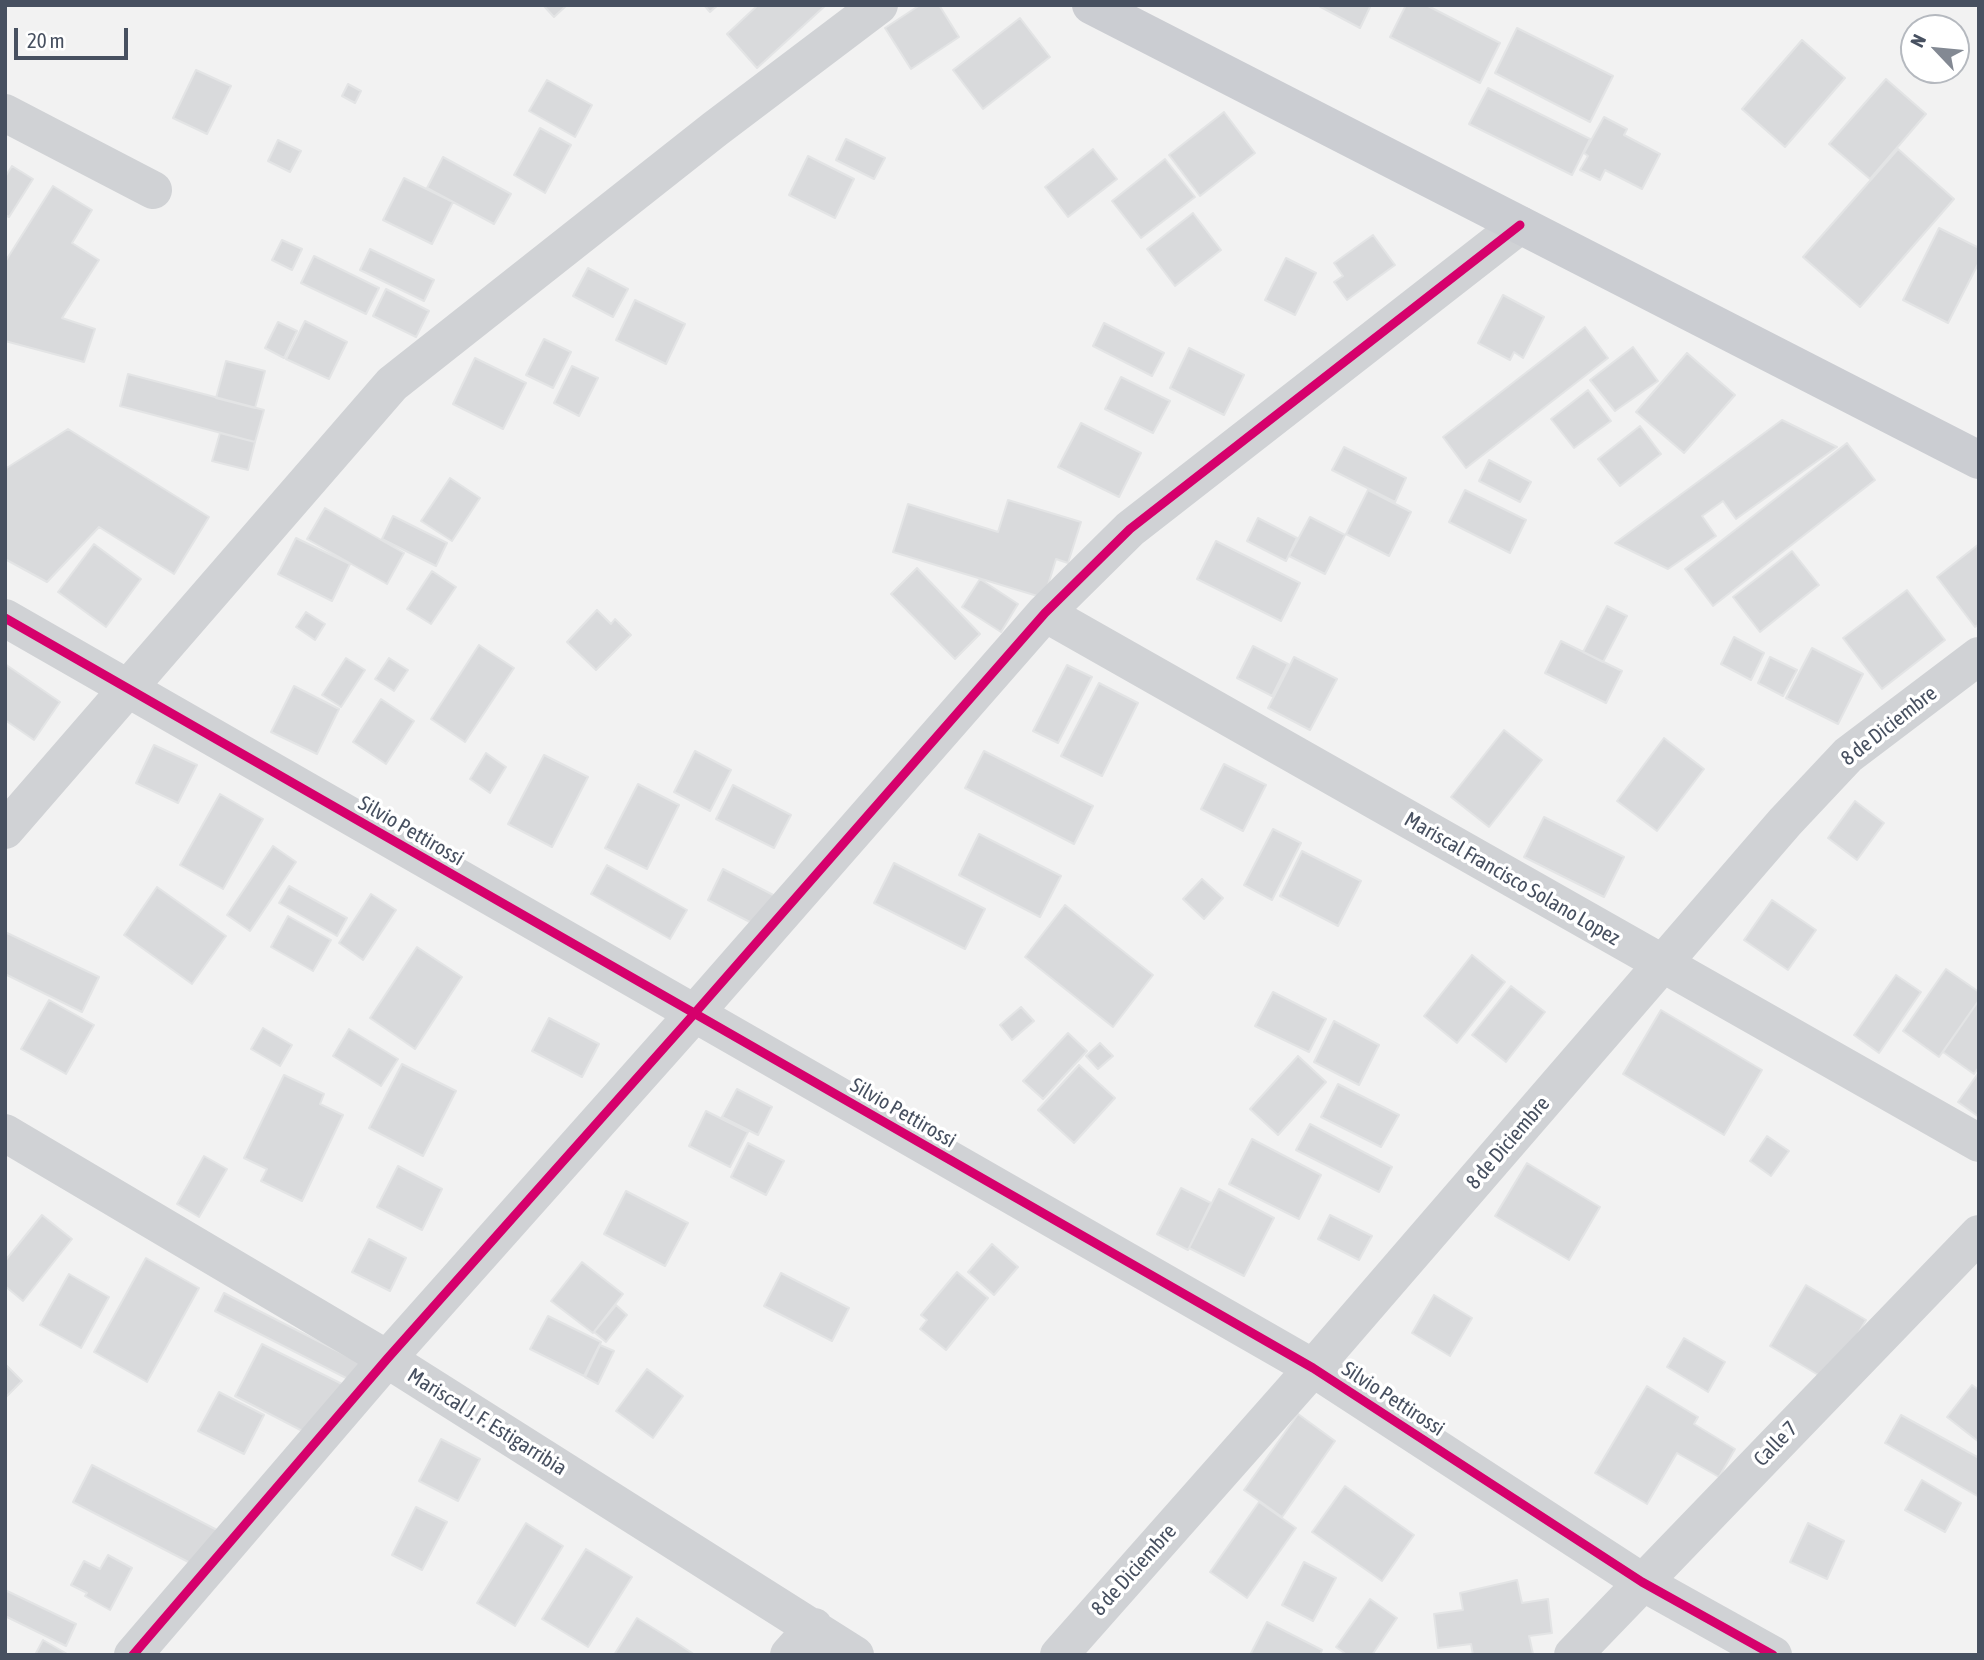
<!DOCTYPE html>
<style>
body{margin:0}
#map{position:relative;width:1984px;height:1660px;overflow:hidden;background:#f2f2f2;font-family:"Asap Condensed",sans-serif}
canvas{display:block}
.frame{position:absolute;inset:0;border:7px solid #475060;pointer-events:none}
.north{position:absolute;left:1900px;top:14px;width:70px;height:70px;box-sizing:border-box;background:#fff;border:2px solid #b5b9bf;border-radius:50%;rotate:296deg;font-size:19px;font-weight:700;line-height:28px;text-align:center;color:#475060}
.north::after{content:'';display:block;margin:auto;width:24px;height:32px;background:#838993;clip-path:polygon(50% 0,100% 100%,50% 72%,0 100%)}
.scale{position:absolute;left:14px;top:28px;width:114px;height:32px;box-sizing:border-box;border:4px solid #475060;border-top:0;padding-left:9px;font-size:21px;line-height:24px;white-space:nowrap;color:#475060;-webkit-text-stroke:5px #fff;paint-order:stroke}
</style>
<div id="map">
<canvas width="1984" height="1660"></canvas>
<div class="frame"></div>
<div class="north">N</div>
<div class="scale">20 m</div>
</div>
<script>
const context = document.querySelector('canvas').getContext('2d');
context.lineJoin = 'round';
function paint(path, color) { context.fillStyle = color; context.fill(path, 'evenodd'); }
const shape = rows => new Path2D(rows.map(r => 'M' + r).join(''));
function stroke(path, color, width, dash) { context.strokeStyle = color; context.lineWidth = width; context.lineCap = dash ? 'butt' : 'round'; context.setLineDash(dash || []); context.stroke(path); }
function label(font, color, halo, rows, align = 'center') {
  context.font = font + ' "Asap Condensed",sans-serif'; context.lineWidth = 7; context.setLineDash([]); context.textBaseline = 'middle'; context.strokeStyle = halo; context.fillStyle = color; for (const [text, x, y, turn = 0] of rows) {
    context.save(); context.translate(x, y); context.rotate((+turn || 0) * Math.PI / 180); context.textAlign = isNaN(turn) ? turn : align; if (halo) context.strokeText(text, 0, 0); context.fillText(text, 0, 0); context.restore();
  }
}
const building = shape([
 [543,5,567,5,554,17,543,5],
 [704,5,718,5,710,12,704,5],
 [758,5,826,5,757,68,727,34,758,5],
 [920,5,939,5,959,37,911,69,885,28,920,5],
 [1317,5,1371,5,1360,28,1317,5],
 [1406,5,1426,5,1500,43,1480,83,1390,37,1406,5],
 [1020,18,1050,57,983,109,953,70,1020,18],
 [1517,28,1613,76,1590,122,1495,73,1517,28],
 [1802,40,1845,78,1785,147,1742,109,1802,40],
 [196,70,231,86,207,134,173,118,196,70],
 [1886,79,1926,114,1870,179,1829,144,1886,79],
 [547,80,592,105,575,137,529,111,547,80],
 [348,84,361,91,355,103,342,96,348,84],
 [1488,88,1590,139,1572,175,1469,124,1488,88],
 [1224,112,1255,153,1200,196,1169,155,1224,112],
 [1604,117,1627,129,1624,135,1660,154,1642,189,1605,170,1600,180,1580,170,1588,156,1584,153,1604,117],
 [540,128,571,145,545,193,514,175,540,128],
 [846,139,885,158,874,179,836,160,846,139],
 [278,140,301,151,290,172,268,161,278,140],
 [1093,149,1117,179,1068,217,1045,187,1093,149],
 [1898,149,1954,199,1860,307,1803,257,1898,149],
 [808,156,854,179,835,218,789,195,808,156],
 [443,157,511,194,494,224,427,188,443,157],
 [1165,159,1195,197,1141,238,1112,201,1165,159],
 [12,166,33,179,9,217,5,215,5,177,12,166],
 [404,178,453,202,432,244,383,220,404,178],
 [53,186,92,210,72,243,99,260,62,318,95,329,84,362,5,341,5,262,53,186],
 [1193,213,1221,250,1175,286,1147,249,1193,213],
 [1939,228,1979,248,1979,262,1948,323,1903,300,1939,228],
 [1373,235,1395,265,1347,300,1334,282,1343,276,1334,263,1373,235],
 [282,240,302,249,292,270,272,260,282,240],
 [370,249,434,280,424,301,360,270,370,249],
 [314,256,379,288,366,314,301,283,314,256],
 [1286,258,1316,273,1295,315,1265,300,1286,258],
 [588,268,628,289,613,317,573,296,588,268],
 [386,289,429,311,416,337,373,316,386,289],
 [1503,295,1544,317,1523,358,1514,352,1510,360,1478,343,1503,295],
 [635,300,685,324,666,364,616,340,635,300],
 [305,321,347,342,329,379,286,359,305,321],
 [278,322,297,331,284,358,265,348,278,322],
 [1104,323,1164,353,1152,376,1093,346,1104,323],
 [1585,327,1608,358,1466,468,1443,437,1585,327],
 [544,339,571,352,553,388,526,375,544,339],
 [1633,347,1658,381,1615,411,1590,380,1633,347],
 [1189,348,1244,375,1224,415,1170,388,1189,348],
 [1687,353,1735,395,1684,453,1636,412,1687,353],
 [475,358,526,383,503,429,453,404,475,358],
 [226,361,265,371,255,408,216,398,226,361],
 [572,366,598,378,579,416,554,403,572,366],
 [128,374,264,410,255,442,120,406,128,374],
 [1121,377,1170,401,1153,433,1105,409,1121,377],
 [1588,390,1611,421,1574,448,1551,419,1588,390],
 [1782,420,1837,447,1736,519,1723,501,1702,516,1716,536,1668,569,1615,543,1782,420],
 [1081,423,1141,453,1119,497,1058,467,1081,423],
 [1640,426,1661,454,1620,486,1598,459,1640,426],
 [68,429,209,517,174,574,99,527,47,582,5,559,5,469,68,429],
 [220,433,255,442,248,470,212,461,220,433],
 [1847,443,1875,480,1713,606,1685,569,1847,443],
 [1344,447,1406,478,1395,502,1332,470,1344,447],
 [1489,460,1531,482,1520,502,1479,481,1489,460],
 [450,478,480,498,452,541,421,521,450,478],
 [1368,490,1411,512,1389,556,1346,534,1368,490],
 [1465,490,1526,520,1510,553,1449,522,1465,490],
 [1008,500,1081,522,1068,563,1056,559,1044,598,893,552,908,504,998,532,1008,500],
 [325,508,404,553,387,584,307,539,325,508],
 [393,516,447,543,436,566,382,539,393,516],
 [1310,517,1345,535,1325,574,1289,556,1310,517],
 [1258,518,1297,538,1286,561,1247,541,1258,518],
 [296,538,350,564,332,601,278,574,296,538],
 [1216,541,1300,583,1281,621,1197,579,1216,541],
 [94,544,141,579,106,627,58,592,94,544],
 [1979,544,1979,624,1975,627,1937,577,1979,544],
 [1792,551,1819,585,1760,632,1733,597,1792,551],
 [917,568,980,634,955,659,891,594,917,568],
 [432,571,456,587,431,624,407,609,432,571],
 [980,579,1018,604,1001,632,962,607,980,579],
 [1907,590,1945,640,1882,689,1843,638,1907,590],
 [1607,606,1627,616,1603,662,1583,652,1607,606],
 [597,610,611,624,615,619,631,635,596,670,567,642,597,610],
 [306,612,325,624,315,640,296,627,306,612],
 [1734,637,1764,653,1751,680,1721,664,1734,637],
 [1561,641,1622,671,1606,703,1545,673,1561,641],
 [479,645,514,668,465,742,431,719,479,645],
 [1253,646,1288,664,1272,696,1237,678,1253,646],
 [1812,648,1863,674,1838,724,1786,698,1812,648],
 [1294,657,1337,679,1310,730,1268,708,1294,657],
 [1770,657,1797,670,1783,696,1758,683,1770,657],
 [346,658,365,670,341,707,322,695,346,658],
 [389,658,408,670,394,691,375,679,389,658],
 [5,664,60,702,34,740,5,720,5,664],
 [1067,665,1092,677,1058,743,1033,731,1067,665],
 [1099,683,1138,703,1102,776,1061,756,1099,683],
 [294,686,339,709,317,754,271,732,294,686],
 [381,699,414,721,386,764,353,742,381,699],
 [1504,730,1542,760,1489,827,1451,797,1504,730],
 [1664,738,1704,769,1657,831,1617,801,1664,738],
 [154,745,197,765,178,803,136,783,154,745],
 [695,751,731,770,710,811,674,792,695,751],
 [984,751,1093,806,1074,844,965,788,984,751],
 [486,753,506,767,490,793,470,779,486,753],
 [544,755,588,777,552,847,508,824,544,755],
 [1224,764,1266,785,1243,831,1201,809,1224,764],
 [638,784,679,805,647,869,605,848,638,784],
 [733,785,791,815,774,848,716,819,733,785],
 [220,794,263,819,223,889,180,865,220,794],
 [1855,801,1884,823,1857,860,1828,838,1855,801],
 [1544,817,1624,857,1604,897,1524,857,1544,817],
 [1273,829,1301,843,1272,900,1244,885,1273,829],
 [979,834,1061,876,1040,917,959,875,979,834],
 [273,846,296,862,250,931,227,915,273,846],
 [1302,851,1361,881,1338,926,1280,896,1302,851],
 [894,863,985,909,965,949,874,903,894,863],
 [607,865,687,910,670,939,591,894,607,865],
 [723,869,781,899,765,930,708,900,723,869],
 [1202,879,1223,898,1204,919,1183,899,1202,879],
 [289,886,347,918,337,936,279,903,289,886],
 [157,887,226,936,192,984,124,935,157,887],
 [371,894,396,910,363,960,339,943,371,894],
 [1772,900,1816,930,1788,970,1744,940,1772,900],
 [1065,905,1153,975,1113,1027,1025,957,1065,905],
 [288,916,331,940,313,971,271,947,288,916],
 [5,932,99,977,82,1012,5,974,5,932],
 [417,947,462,977,415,1049,370,1018,417,947],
 [1472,955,1505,982,1457,1043,1424,1016,1472,955],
 [1946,969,1979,992,1979,1000,1939,1057,1903,1031,1946,969],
 [1896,975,1921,992,1879,1053,1854,1035,1896,975],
 [1511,986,1545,1012,1506,1062,1472,1035,1511,986],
 [1273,992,1326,1019,1309,1052,1255,1026,1273,992],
 [49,1000,94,1025,66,1074,21,1049,49,1000],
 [1979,1000,1979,1067,1974,1074,1943,1052,1979,1000],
 [1021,1007,1034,1021,1012,1040,1000,1025,1021,1007],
 [1661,1010,1762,1070,1724,1135,1623,1074,1661,1010],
 [549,1018,599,1044,582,1077,532,1051,549,1018],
 [1334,1021,1379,1045,1359,1085,1314,1062,1334,1021],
 [263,1028,292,1045,280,1066,251,1049,263,1028],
 [349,1029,398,1059,381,1086,333,1056,349,1029],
 [1068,1033,1087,1051,1043,1099,1023,1081,1068,1033],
 [1100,1043,1113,1056,1098,1069,1086,1056,1100,1043],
 [1298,1056,1326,1082,1278,1135,1250,1109,1298,1056],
 [402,1064,456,1091,423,1156,369,1128,402,1064],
 [1079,1065,1115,1098,1074,1143,1038,1110,1079,1065],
 [1979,1072,1979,1117,1958,1102,1979,1072],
 [284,1075,324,1094,320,1104,343,1115,302,1201,261,1181,267,1169,244,1158,284,1075],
 [1338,1084,1399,1115,1381,1147,1321,1117,1338,1084],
 [737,1089,772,1107,758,1135,722,1117,737,1089],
 [706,1111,748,1132,730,1167,689,1146,706,1111],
 [1310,1124,1392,1167,1379,1192,1296,1150,1310,1124],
 [1767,1136,1789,1151,1771,1176,1750,1161,1767,1136],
 [1252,1139,1321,1175,1299,1219,1229,1184,1252,1139],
 [748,1143,784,1161,766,1195,731,1177,748,1143],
 [204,1156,227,1169,199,1217,177,1204,204,1156],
 [1527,1163,1600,1207,1569,1260,1495,1216,1527,1163],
 [398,1166,442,1189,422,1230,377,1207,398,1166],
 [1181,1188,1211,1203,1188,1250,1157,1234,1181,1188],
 [1219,1189,1274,1218,1244,1276,1189,1248,1219,1189],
 [626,1191,688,1223,665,1266,604,1234,626,1191],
 [42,1215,72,1239,23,1301,5,1286,5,1261,42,1215],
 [1330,1215,1372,1236,1359,1260,1318,1239,1330,1215],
 [369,1239,406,1258,390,1291,352,1272,369,1239],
 [992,1244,1018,1267,994,1295,968,1272,992,1244],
 [146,1258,199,1288,147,1382,94,1352,146,1258],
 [582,1262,623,1294,593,1333,551,1301,582,1262],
 [957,1272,988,1298,946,1350,920,1329,927,1320,921,1315,957,1272],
 [781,1273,849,1308,832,1341,764,1306,781,1273],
 [69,1274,109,1297,81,1348,40,1325,69,1274],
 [1806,1285,1866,1320,1830,1382,1770,1346,1806,1285],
 [224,1293,361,1363,352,1381,215,1311,224,1293],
 [1434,1295,1472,1318,1450,1356,1412,1333,1434,1295],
 [616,1305,627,1315,606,1342,594,1332,616,1305],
 [548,1316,601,1342,584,1376,530,1349,548,1316],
 [1684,1338,1725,1362,1708,1392,1667,1367,1684,1338],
 [262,1344,342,1384,314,1437,235,1396,262,1344],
 [600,1345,614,1351,598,1384,585,1377,600,1345],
 [5,1364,22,1381,5,1398,5,1364],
 [647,1369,683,1396,653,1438,616,1411,647,1369],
 [1972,1385,1979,1390,1979,1442,1947,1417,1972,1385],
 [1647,1386,1698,1417,1694,1424,1735,1449,1719,1477,1677,1453,1647,1504,1595,1473,1647,1386],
 [219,1392,264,1415,244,1454,198,1431,219,1392],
 [1298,1414,1335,1441,1282,1517,1244,1490,1298,1414],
 [1901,1415,1979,1458,1979,1497,1885,1443,1901,1415],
 [441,1439,480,1459,458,1501,419,1481,441,1439],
 [92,1465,217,1530,198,1567,73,1502,92,1465],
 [1922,1480,1961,1503,1945,1532,1905,1510,1922,1480],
 [1345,1486,1414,1535,1382,1581,1312,1532,1345,1486],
 [1259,1502,1296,1528,1247,1598,1210,1572,1259,1502],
 [416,1507,447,1522,422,1570,392,1555,416,1507],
 [526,1523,563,1546,515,1626,477,1603,526,1523],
 [1808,1523,1844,1541,1827,1579,1790,1562,1808,1523],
 [586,1549,632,1577,588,1647,542,1619,586,1549],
 [108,1555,132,1568,110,1610,85,1596,87,1593,71,1585,84,1561,100,1569,108,1555],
 [1304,1562,1336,1578,1313,1621,1282,1605,1304,1562],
 [1517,1580,1522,1603,1548,1599,1552,1633,1529,1636,1533,1654,1473,1655,1471,1644,1438,1648,1434,1614,1463,1610,1460,1593,1517,1580],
 [5,1590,76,1624,66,1646,5,1616,5,1590],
 [1370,1599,1397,1618,1372,1655,1347,1655,1336,1647,1370,1599],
 [637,1618,674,1641,695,1655,614,1655,637,1618],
 [1267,1622,1322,1650,1320,1655,1250,1655,1267,1622],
 [43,1640,69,1655,35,1655,43,1640]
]);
paint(building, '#d9dadc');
stroke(building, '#e3e4e5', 2);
stroke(shape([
 [5,113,153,190],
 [1045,613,1979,1143],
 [5,618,1313,1368,1642,1582,1773,1655],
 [5,830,392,384,715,129,879,5],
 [5,1133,387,1359,855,1655],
 [133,1655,387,1359,694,1014,1045,613,1130,529,1520,225],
 [789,1655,814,1627],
 [1059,1655,1313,1368,1785,822,1848,755,1979,656],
 [1573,1655,1979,1234]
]), '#d0d2d5', 38);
stroke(shape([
 [1091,5,1979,460]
]), '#cbcdd2', 38);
stroke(shape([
 [5,618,1313,1368,1642,1582,1773,1655],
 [133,1655,387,1359,694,1014,1045,613,1130,529,1520,225]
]), '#d6006c', 9);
label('21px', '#475060', '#fff', [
 ["8 de Diciembre",1889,726,-38],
 ["Silvio Pettirossi",411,831,30],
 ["Mariscal Francisco Solano Lopez",1512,879,30],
 ["Silvio Pettirossi",903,1113,30],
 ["8 de Diciembre",1508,1143,-49],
 ["Silvio Pettirossi",1393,1399,33],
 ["Mariscal J. F. Estigarribia",487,1422,32],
 ["Calle 7",1776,1444,-46],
 ["8 de Diciembre",1134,1570,-48]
]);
</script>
